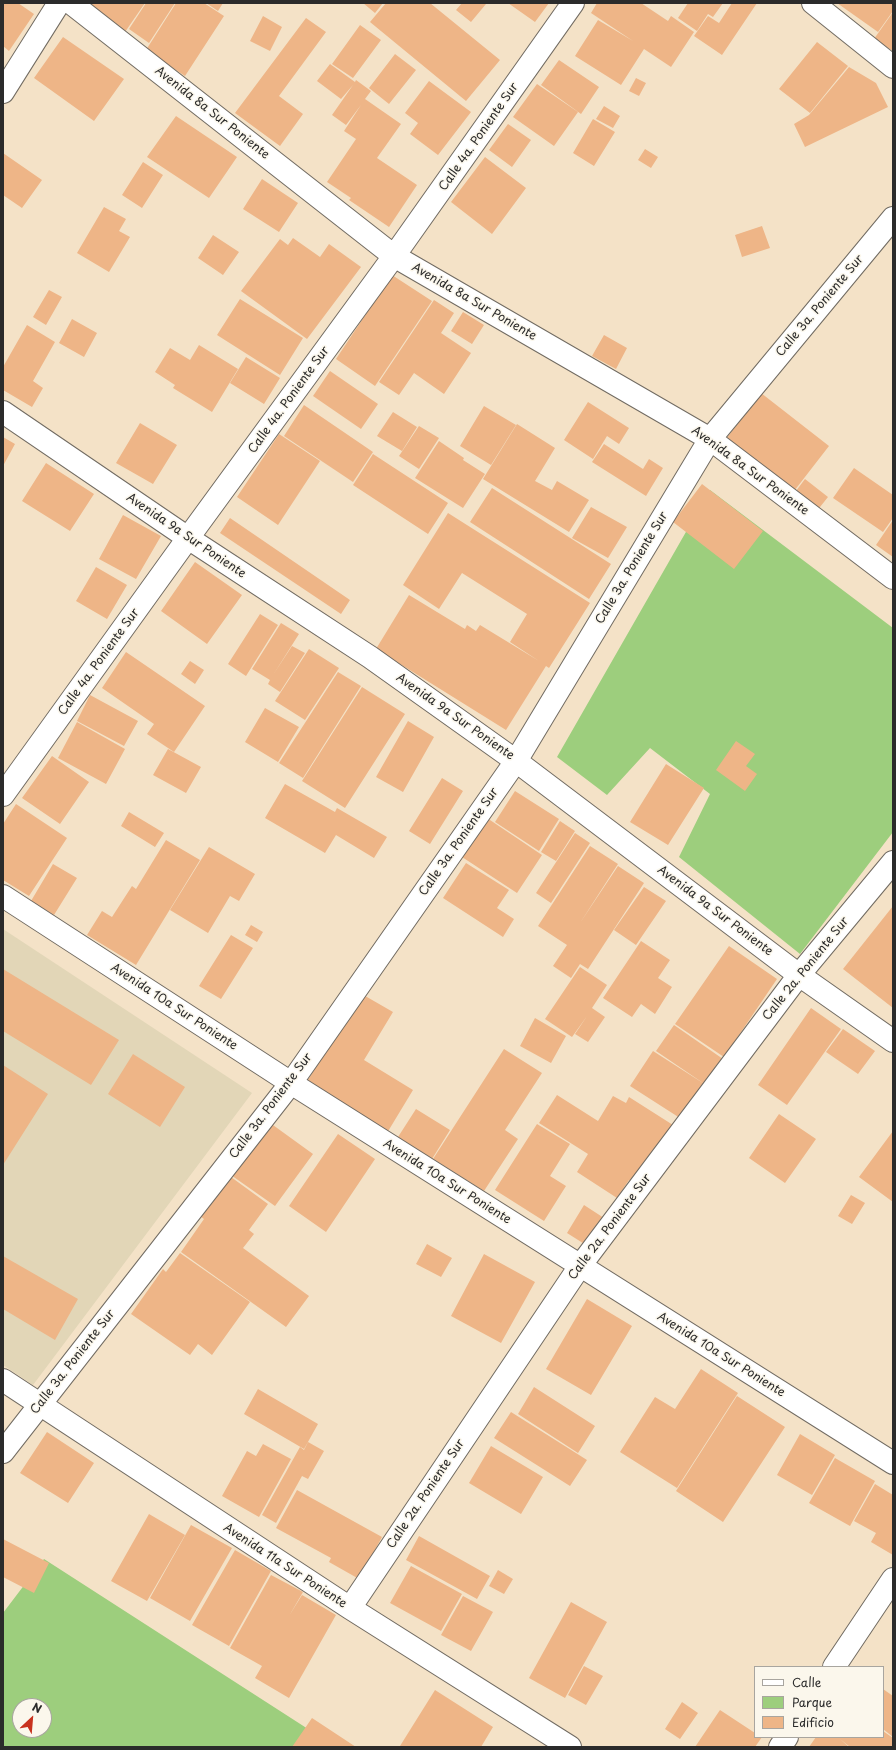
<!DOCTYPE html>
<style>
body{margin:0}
#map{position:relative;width:896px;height:1750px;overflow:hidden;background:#f4e2c7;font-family:"Playpen Sans",sans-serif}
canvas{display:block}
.frame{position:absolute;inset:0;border:4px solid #2b2b2b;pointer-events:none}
.legend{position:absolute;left:754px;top:1666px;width:130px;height:72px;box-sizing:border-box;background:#fbf7ec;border:1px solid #a8a59f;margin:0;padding:5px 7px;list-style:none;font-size:12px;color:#2b2b2b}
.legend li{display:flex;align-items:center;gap:8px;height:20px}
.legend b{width:20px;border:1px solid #a8a59f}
.north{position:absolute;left:12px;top:1698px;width:40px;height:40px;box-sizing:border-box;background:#fbf7ec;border:1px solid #a8a59f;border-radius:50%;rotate:26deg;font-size:11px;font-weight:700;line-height:16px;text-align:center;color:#2b2b2b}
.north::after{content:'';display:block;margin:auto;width:14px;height:18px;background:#c8321e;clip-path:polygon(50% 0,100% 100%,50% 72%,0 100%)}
</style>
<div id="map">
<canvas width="896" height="1750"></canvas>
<div class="frame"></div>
<ul class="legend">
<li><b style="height:5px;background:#fff"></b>Calle</li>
<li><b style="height:11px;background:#9dce7d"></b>Parque</li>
<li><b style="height:11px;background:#eeb587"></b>Edificio</li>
</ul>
<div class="north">N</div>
</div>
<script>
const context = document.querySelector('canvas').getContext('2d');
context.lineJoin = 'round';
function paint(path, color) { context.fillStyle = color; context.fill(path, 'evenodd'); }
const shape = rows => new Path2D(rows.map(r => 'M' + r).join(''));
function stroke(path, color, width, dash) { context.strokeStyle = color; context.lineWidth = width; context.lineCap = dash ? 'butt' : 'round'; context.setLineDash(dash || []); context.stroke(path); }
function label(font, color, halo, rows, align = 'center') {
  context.font = font + ' "Playpen Sans",sans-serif'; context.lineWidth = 3; context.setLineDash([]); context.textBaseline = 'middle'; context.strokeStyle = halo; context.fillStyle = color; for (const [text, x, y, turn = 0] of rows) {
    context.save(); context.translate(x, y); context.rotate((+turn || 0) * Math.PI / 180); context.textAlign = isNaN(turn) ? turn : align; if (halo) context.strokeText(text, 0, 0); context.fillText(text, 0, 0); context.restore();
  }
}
paint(shape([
 [3,929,252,1093,33,1385,3,1365]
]), '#e2d6b7');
paint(shape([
 [710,490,893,628,893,832,800,954,679,857,710,794,650,748,607,795,557,757],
 [44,1559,336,1747,3,1747,3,1613],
 [20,1706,44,1706,44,1730,20,1730]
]), '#9dce7d');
paint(shape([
 [3,3,18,3,34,14,9,51,3,46],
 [87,3,145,3,125,32],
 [146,3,175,3,149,43,129,29],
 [176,3,204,3,224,16,185,76,146,50],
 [206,3,223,3,218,11],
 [363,3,383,3,375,13],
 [386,3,430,3,500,60,466,101,370,22],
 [462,3,484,3,486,4,471,22,456,10],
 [508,3,549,3,535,22],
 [597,3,641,3,668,21,671,16,694,32,671,67,644,49,621,85,575,56,598,20,633,41,591,13],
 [688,3,723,3,713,17,708,14,697,31,678,18],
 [732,3,757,3,722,55,694,36,708,16,719,23],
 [837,3,893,3,893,11,878,32],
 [893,12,893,51,874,39],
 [263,16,282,27,270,51,250,41],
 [306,18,326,32,279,96,303,114,280,146,235,113],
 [360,25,381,40,353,78,332,64],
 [63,37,124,79,94,121,34,78],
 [817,42,848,66,810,113,779,89],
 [395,54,416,70,389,104,369,88],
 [559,60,599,87,581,114,541,85],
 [330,64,355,82,356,80,371,91,365,99,401,124,377,158,417,185,389,227,349,200,351,198,327,182,356,139,344,131,361,105,346,125,332,115,353,85,341,99,317,81],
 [849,67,876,83,888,107,805,147,794,124,809,115],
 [636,78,646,83,639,96,629,91],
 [429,81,471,112,438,155,410,134,418,123,405,113],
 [537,84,578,112,554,146,513,117],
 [604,106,620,116,613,128,596,119],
 [176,116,237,157,209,198,147,157],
 [593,119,615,132,594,166,573,153],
 [508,124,531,140,512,167,489,150],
 [645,149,658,157,651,168,638,160],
 [3,153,42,180,22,208,3,195],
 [485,157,526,188,492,234,451,202],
 [143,162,163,175,142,208,122,195],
 [262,179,298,203,279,232,243,209],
 [104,207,126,219,119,231,130,237,109,272,77,253],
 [762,226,770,248,742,257,735,235],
 [213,235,239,252,223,275,198,258],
 [293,238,320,257,329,244,361,267,307,339,241,291,280,239,288,245],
 [392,275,432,301,375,386,336,359],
 [49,290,62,297,46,325,33,317],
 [240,299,303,338,280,375,217,335],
 [434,300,454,313,441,333,471,353,444,394,414,373,399,395,379,382],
 [463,312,484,325,472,344,451,331],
 [72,319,97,333,84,357,59,343],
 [27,325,55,342,33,381,43,388,32,407,3,390,3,367],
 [604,335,627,348,616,369,592,356],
 [199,345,238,369,212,412,173,388,175,385,155,372,170,348,190,360],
 [246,357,280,378,264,404,230,383],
 [330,371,378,404,361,429,313,396],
 [761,393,829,446,791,495,723,443],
 [588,402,629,428,619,444,607,436,593,459,564,440],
 [304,405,373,452,353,482,284,436],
 [484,406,516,425,491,465,460,446],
 [393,412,417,427,402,451,377,436],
 [140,423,177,445,153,484,116,463],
 [517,424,555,448,535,481,552,490,557,481,589,500,569,532,483,479],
 [419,426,439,438,419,469,399,456],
 [279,434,320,461,278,525,237,497],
 [3,437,15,444,3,466],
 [439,441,464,458,463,460,485,474,463,508,415,478],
 [604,444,643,469,649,459,663,468,646,496,592,462],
 [373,454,448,503,428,534,353,485],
 [46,463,94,494,70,531,22,501],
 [854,468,893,495,893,518,883,532,833,498],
 [805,479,828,497,816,512,793,495],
 [702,484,763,531,734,569,673,522],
 [492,488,611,564,589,599,470,522],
 [591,507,627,527,608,558,572,538],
 [448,513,590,603,549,668,546,666,506,730,376,649,409,595,465,629,467,625,476,631,480,625,539,661,510,642,527,614,462,573,439,609,403,585],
 [123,515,161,536,136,579,99,559],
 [230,518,350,600,341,614,220,533],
 [893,520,893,557,876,545],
 [195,562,242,595,207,644,161,611],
 [96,567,127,585,107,619,76,601],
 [260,614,278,625,246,676,228,664],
 [281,623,299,634,273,675,292,646,305,653,280,692,268,684,270,680,252,669],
 [309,649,339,668,305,720,275,701],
 [126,652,205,706,174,752,147,734,154,724,102,688],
 [190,661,204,670,195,684,181,674],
 [338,672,361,686,303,778,279,763],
 [362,687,405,714,345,808,302,781],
 [90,695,138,721,124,746,77,721],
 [265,708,299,727,278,762,245,742],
 [408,721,434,737,403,792,376,777],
 [77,722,125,749,106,784,58,758],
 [736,741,755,754,746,766,757,774,745,791,716,770],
 [168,749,201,767,186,793,153,775],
 [52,756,89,782,60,824,22,798],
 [666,764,704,788,668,845,630,822],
 [442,778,463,791,430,844,409,831],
 [285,784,335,812,337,808,387,837,374,858,336,835,325,853,265,818],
 [515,791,559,819,539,851,495,822],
 [16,804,67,838,29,896,3,880,3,824],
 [129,812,164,833,155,847,121,826],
 [487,818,542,855,517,893,462,857],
 [560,821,575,831,556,861,541,852],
 [575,833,590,843,551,903,536,893],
 [166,840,200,860,136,965,87,935,102,911,112,917,132,886,136,889],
 [590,846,618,864,580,923,618,866,644,883,588,969,580,964,571,978,553,966,567,945,538,926],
 [209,847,255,874,239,901,230,896,208,933,170,910],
 [466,863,509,890,497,908,514,919,503,937,443,898],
 [53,864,77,878,54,915,31,901],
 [644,887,666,901,636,945,614,930],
 [893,906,893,1008,843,969],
 [251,925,263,932,257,942,245,935],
 [231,935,253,948,221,999,199,986],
 [641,941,670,960,658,978,672,987,655,1014,641,1004,632,1017,603,998],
 [729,946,777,979,724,1057,675,1024],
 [580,967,607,985,592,1008,605,1017,588,1042,575,1034,587,1016,572,1037,545,1019],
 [3,969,119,1040,91,1085,3,1031],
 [360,993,393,1012,364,1060,413,1090,387,1133,305,1085],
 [811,1008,841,1029,787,1105,758,1085],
 [535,1018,566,1036,551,1063,520,1046],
 [674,1025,723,1059,706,1085,656,1051],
 [843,1029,875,1051,858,1074,826,1052],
 [504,1049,542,1073,505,1130,518,1139,484,1191,433,1159],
 [653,1051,706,1085,683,1120,630,1086],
 [133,1054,185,1087,160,1127,108,1094],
 [3,1065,48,1094,3,1165],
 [557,1095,598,1121,613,1096,626,1103,629,1097,673,1125,653,1155,633,1182,629,1180,617,1198,577,1172,588,1154,539,1123],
 [416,1109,450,1130,432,1159,398,1137],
 [779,1114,816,1139,785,1183,749,1158],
 [266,1120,313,1154,275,1206,228,1173],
 [537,1124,570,1144,550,1176,566,1186,544,1221,495,1190],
 [893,1131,893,1202,859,1177],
 [338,1134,375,1159,326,1232,289,1206],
 [231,1177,268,1204,249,1230,254,1234,243,1248,309,1296,286,1327,181,1252,204,1219,200,1216,210,1201,212,1203],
 [851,1195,865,1203,852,1224,838,1216],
 [584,1205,604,1218,586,1245,567,1233],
 [427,1244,452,1258,441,1277,416,1264],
 [180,1253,250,1302,212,1355,198,1344,190,1355,131,1314,163,1269,166,1272],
 [484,1254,535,1282,501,1343,451,1316],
 [3,1256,78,1299,55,1340,3,1309],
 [587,1299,632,1326,591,1395,546,1369],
 [701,1369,738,1393,677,1488,620,1452,655,1397,675,1409],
 [534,1387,595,1426,578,1453,518,1414],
 [258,1389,318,1424,304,1449,244,1414],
 [737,1396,785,1427,723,1522,676,1491],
 [511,1412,587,1460,570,1486,494,1438],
 [47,1432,94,1463,68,1503,20,1473],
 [800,1434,835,1455,812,1495,777,1475],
 [308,1442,324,1451,308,1479,302,1476,276,1523,262,1515,300,1447,304,1450],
 [263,1444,291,1459,259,1517,222,1496,247,1451,256,1456],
 [491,1446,543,1477,521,1514,469,1483],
 [835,1458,875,1481,850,1526,809,1503],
 [875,1484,893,1495,893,1555,871,1542,876,1533,854,1521],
 [297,1490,382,1537,359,1579,329,1562,331,1558,276,1528],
 [149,1514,185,1535,147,1601,111,1581],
 [191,1525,232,1548,190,1621,150,1598],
 [419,1536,490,1576,477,1599,406,1560],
 [3,1539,49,1563,34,1593,3,1577],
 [235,1550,271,1571,229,1646,192,1625],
 [411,1566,462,1594,441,1631,390,1603],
 [498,1570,513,1579,504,1594,489,1586],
 [271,1575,303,1592,289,1616,302,1595,336,1615,289,1698,255,1678,262,1666,230,1648],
 [463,1596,493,1612,471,1651,441,1635],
 [571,1602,607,1622,565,1698,529,1678],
 [584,1666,603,1676,586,1705,568,1695],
 [883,1689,893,1696,893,1737,883,1729],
 [435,1690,493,1727,481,1747,400,1746],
 [682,1702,698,1713,680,1739,665,1729],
 [720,1710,755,1733,755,1737,762,1737,755,1747,695,1747],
 [312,1718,356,1747,292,1747],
 [883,1731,893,1738,893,1747,850,1747,840,1739,849,1747,809,1747,816,1737,883,1737]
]), '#eeb587');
const minor = shape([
 [71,3,394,256,710,439,893,578],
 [813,3,893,67],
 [3,92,59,3],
 [3,412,188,538,370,657,516,761,799,975,893,1041],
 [3,795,188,538,394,256,573,3],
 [3,896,291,1083,893,1463],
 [3,1380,350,1608,570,1747],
 [3,1452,291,1083,516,761,710,439,893,218],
 [350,1608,580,1266,799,975,893,862],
 [834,1667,893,1579],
 [780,1747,787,1737]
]);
stroke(minor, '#716b62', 24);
stroke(minor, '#fff', 22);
label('12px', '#2b2b2b', '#fbf7ec', [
 ["Avenida 8a Sur Poniente",212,113,38],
 ["Calle 4a. Poniente Sur",479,137,-55],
 ["Avenida 8a Sur Poniente",474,302,30],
 ["Calle 3a. Poniente Sur",820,306,-50],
 ["Calle 4a. Poniente Sur",289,400,-54],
 ["Avenida 8a Sur Poniente",750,471,36],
 ["Avenida 9a Sur Poniente",186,536,34],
 ["Calle 3a. Poniente Sur",632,568,-59],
 ["Calle 4a. Poniente Sur",99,662,-54],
 ["Avenida 9a Sur Poniente",455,717,35],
 ["Calle 3a. Poniente Sur",459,842,-55],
 ["Avenida 9a Sur Poniente",715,911,37],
 ["Calle 2a. Poniente Sur",806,969,-51],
 ["Avenida 10a Sur Poniente",174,1007,33],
 ["Calle 3a. Poniente Sur",271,1106,-53],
 ["Avenida 10a Sur Poniente",447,1182,32],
 ["Calle 2a. Poniente Sur",610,1227,-53],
 ["Avenida 10a Sur Poniente",721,1355,32],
 ["Calle 3a. Poniente Sur",73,1362,-52],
 ["Calle 2a. Poniente Sur",426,1494,-56],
 ["Avenida 11a Sur Poniente",285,1566,33]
]);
</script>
